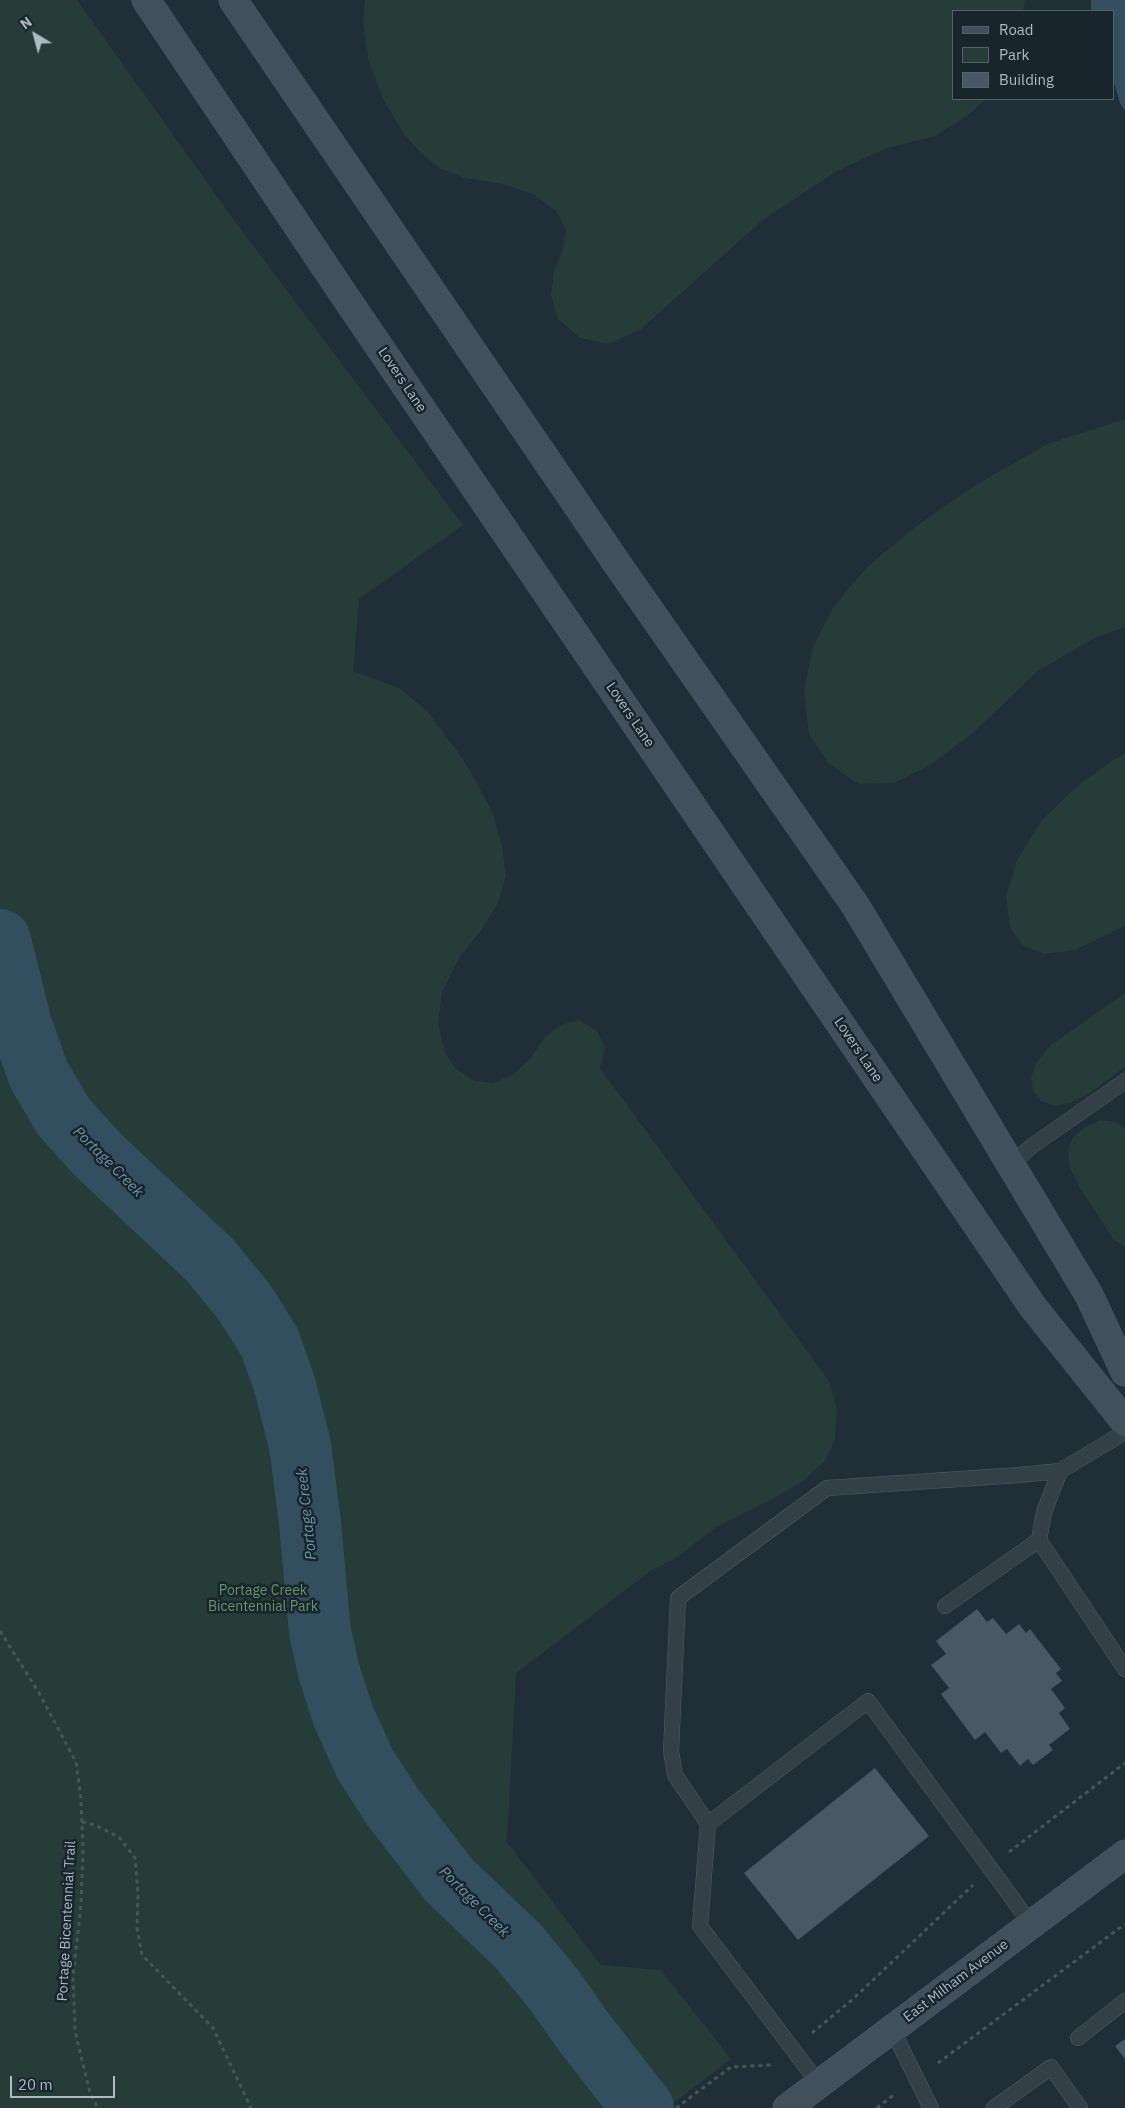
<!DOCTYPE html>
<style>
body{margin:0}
#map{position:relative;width:1125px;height:2108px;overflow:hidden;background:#202e37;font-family:"IBM Plex Sans",sans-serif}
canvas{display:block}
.legend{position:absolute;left:952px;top:10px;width:162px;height:90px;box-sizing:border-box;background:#19252c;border:1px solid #556169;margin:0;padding:6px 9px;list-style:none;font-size:15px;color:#aebbc5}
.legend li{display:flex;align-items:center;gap:10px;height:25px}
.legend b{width:25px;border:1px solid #556169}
.north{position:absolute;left:10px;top:10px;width:50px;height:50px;-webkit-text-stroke:4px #19252c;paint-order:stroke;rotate:323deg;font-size:14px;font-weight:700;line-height:20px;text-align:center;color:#aebbc5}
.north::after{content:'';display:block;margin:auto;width:18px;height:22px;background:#aebbc5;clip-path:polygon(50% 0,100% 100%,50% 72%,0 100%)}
.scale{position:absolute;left:10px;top:2076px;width:105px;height:22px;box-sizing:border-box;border:2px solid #aebbc5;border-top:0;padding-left:6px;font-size:15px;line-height:18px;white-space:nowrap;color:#aebbc5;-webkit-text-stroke:4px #19252c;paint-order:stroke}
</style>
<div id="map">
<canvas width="1125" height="2108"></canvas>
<ul class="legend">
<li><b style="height:6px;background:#41505b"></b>Road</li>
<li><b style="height:14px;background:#253c39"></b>Park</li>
<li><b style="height:14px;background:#485963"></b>Building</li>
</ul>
<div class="north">N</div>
<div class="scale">20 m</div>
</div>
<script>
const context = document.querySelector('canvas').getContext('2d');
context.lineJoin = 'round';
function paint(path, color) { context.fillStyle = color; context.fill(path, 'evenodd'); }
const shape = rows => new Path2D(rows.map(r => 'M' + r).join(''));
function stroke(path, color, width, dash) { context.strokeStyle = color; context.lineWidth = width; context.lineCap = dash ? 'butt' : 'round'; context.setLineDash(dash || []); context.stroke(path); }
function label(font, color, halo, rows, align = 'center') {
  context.font = font + ' "IBM Plex Sans",sans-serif'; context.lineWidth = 5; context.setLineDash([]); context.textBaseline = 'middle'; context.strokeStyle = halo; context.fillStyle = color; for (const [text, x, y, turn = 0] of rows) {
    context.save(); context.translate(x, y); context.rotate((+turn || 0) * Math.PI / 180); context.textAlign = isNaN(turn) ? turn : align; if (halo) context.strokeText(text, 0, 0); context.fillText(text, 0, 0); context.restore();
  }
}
paint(shape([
 [0,0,77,0,231,216,463,525,359,599,353,671,401,689,427,711,463,759,492,811,502,845,506,876,497,905,482,929,460,956,442,993,438,1023,445,1052,455,1068,475,1081,493,1083,511,1076,529,1060,545,1037,561,1025,578,1020,597,1031,605,1047,600,1068,829,1381,837,1409,835,1440,825,1461,802,1482,770,1500,718,1526,676,1558,652,1570,516,1673,507,1842,601,1965,661,1970,731,2059,667,2108,0,2108],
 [365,0,1025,0,1023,11,954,11,954,99,986,99,968,115,935,136,887,148,837,171,764,219,641,329,608,344,580,338,558,319,551,295,554,272,562,252,566,230,557,212,533,194,502,184,465,178,441,169,422,154,404,134,383,99,368,58,363,22],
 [1125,419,1125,627,1097,637,1039,670,973,733,930,765,894,783,858,784,827,762,809,734,804,692,812,649,834,606,868,566,915,527,974,486,1047,444],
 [1125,754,1125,926,1075,950,1045,954,1023,946,1010,927,1006,896,1017,860,1042,820,1075,788,1113,760],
 [1125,993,1125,1067,1090,1093,1072,1102,1056,1106,1041,1101,1033,1091,1031,1078,1035,1065,1051,1045],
 [1100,1120,1116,1122,1125,1129,1125,1247,1113,1239,1079,1186,1069,1166,1068,1150,1073,1137,1087,1126]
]), '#253c39');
paint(shape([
 [1091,0,1125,0,1125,111,1120,103,1114,83,1114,11,1091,11]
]), '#334e5f');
stroke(shape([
 [0,940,21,1025,39,1075,63,1116,97,1154,210,1260,245,1303,270,1343,285,1386,300,1445,310,1523,320,1632,329,1672,343,1715,365,1764,392,1806,449,1880,519,1947,555,1991,583,2031,643,2108]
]), '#334e5f', 62);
paint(shape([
 [977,1609,987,1622,993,1618,1006,1634,1019,1624,1026,1633,1030,1629,1061,1669,1056,1673,1062,1681,1051,1689,1065,1708,1059,1713,1070,1729,1049,1745,1053,1750,1033,1765,1028,1759,1020,1766,1007,1749,1001,1753,985,1732,975,1740,941,1694,949,1688,931,1665,946,1654,936,1641],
 [875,1768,929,1836,798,1940,744,1873],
 [1125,2039,1125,2059,1115,2046]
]), '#485963');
const lane = shape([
 [1010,1165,1032,1146,1125,1081],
 [1060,1471,1044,1512,1039,1540,1125,1669],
 [945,1606,1039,1540],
 [708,1824,675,1775,671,1751,678,1598,827,1488,1019,1475,1060,1471,1125,1432],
 [892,2029,931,2108],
 [1078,2038,1125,2001],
 [819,2084,700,1926,708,1824,868,1701,1031,1924],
 [994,2108,1051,2067,1080,2108]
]);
const secondary = shape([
 [146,0,346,298,1033,1307,1125,1422],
 [233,0,618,565,855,905,1089,1295,1125,1372],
 [787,2108,1125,1854]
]);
stroke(lane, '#515e66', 16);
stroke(secondary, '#515e66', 29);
stroke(shape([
 [0,1631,39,1693,76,1762,81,1799,83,1850,81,1904,73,1976,75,2031,90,2093,98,2108],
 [82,1822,95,1825,119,1837,135,1858,138,1893,137,1928,142,1955,213,2028,251,2108],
 [1009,1852,1125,1763],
 [812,2033,853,1999,973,1885],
 [938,2063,1125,1924],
 [676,2108,731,2067,772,2065],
 [877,2108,896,2093]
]), '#435958', 3, [4, 4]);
stroke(lane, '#344048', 15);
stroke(secondary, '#41505b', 28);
label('14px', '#aebbc5', '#19252c', [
 ["Lovers Lane",402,380,56],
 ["Lovers Lane",630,715,56],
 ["Lovers Lane",858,1050,56],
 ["Portage Bicentennial Trail",67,1921,-87],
 ["East Milham Avenue",956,1981,-37]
]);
label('14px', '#659567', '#19252c', [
 ["Portage Creek",263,1591],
 ["Bicentennial Park",263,1607]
]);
label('italic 15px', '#6e93a9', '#19252c', [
 ["Portage Creek",108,1162,45],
 ["Portage Creek",307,1514,-96],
 ["Portage Creek",474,1902,45]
]);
</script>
